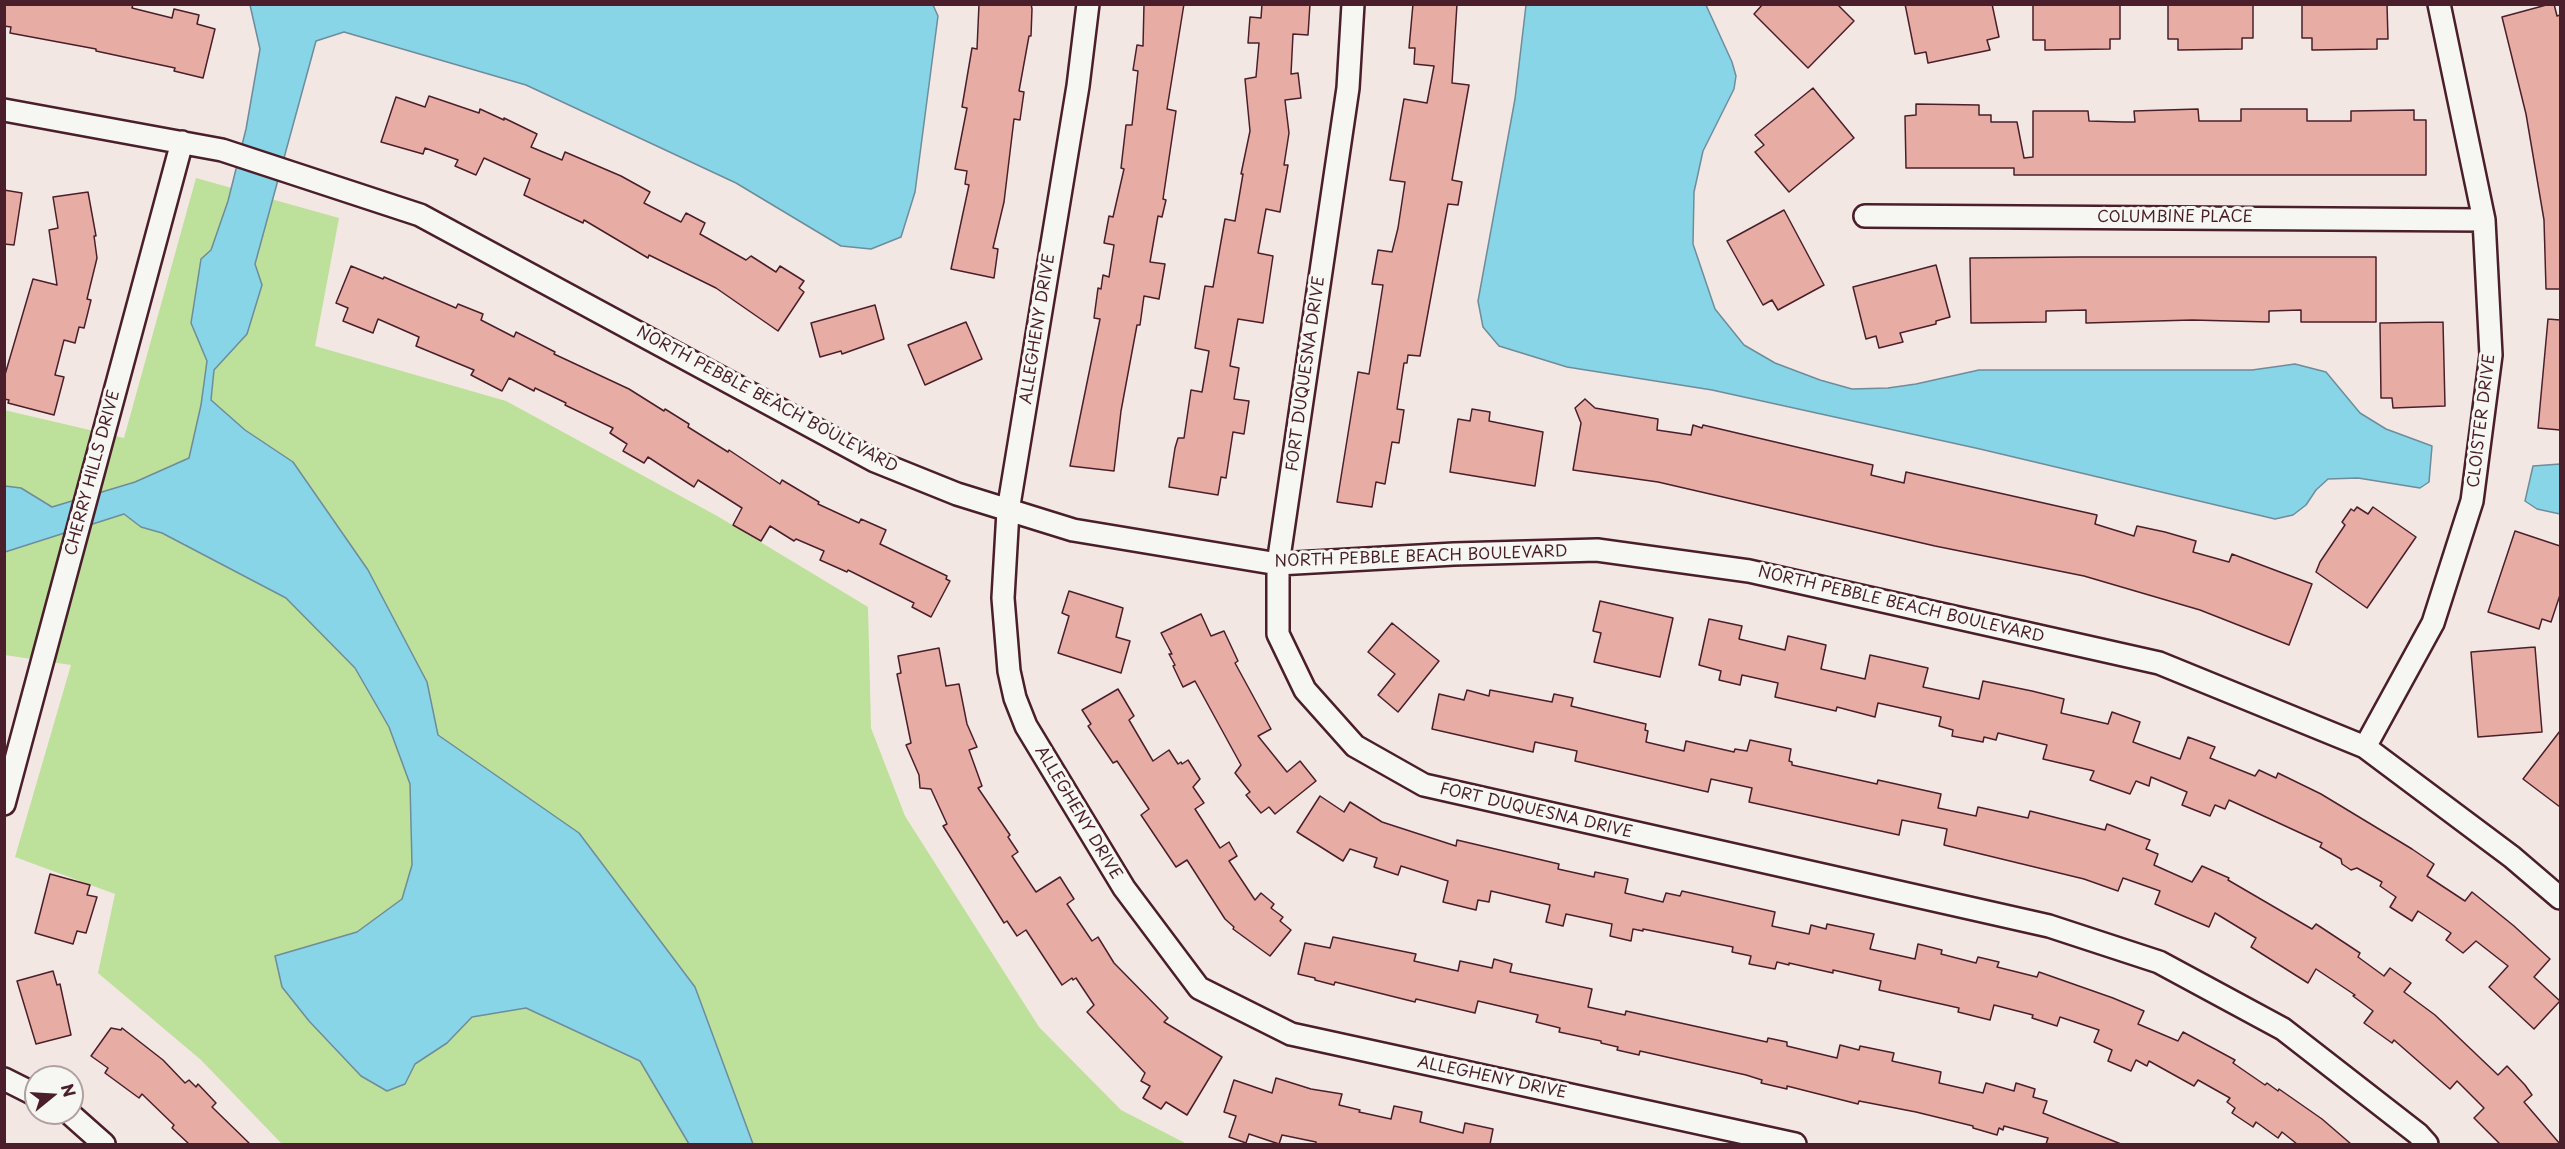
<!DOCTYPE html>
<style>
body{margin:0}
#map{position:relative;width:2565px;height:1149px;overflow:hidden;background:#f3e7e3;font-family:"Playpen Sans",sans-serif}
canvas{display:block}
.frame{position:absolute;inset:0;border:6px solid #4a1f2b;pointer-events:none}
.north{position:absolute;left:24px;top:1065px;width:60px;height:60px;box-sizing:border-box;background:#f6f6f2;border:2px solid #b1a0a2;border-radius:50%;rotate:72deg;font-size:16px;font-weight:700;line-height:24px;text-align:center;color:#4a1f2b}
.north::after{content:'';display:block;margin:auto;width:21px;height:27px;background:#4a1f2b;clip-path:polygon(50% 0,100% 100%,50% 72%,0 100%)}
</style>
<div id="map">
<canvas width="2565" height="1149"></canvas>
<div class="frame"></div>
<div class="north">N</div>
</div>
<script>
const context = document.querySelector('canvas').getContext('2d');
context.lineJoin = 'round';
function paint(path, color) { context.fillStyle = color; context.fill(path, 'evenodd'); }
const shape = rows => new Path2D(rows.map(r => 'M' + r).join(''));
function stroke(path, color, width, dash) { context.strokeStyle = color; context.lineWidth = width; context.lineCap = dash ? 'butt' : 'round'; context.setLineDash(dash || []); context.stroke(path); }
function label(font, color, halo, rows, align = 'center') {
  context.font = font + ' "Playpen Sans",sans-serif'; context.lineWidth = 6; context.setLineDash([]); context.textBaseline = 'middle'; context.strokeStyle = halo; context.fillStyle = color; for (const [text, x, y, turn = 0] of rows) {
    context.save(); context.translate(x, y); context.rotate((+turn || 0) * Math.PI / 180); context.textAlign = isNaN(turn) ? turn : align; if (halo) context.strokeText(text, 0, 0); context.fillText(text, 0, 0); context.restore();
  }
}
paint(shape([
 [196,178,339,218,315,346,506,401,719,517,868,607,871,728,905,816,1039,1027,1121,1110,1187,1144,282,1144,201,1060,98,973,115,894,15,857,71,665,5,655,4,410,124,438]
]), '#bde09a');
const water = shape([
 [250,5,933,5,938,16,915,192,901,237,871,249,841,246,736,183,526,85,344,32,316,41,255,264,262,285,247,334,214,370,211,400,245,430,293,462,368,570,427,682,438,735,579,833,695,987,753,1144,689,1144,640,1061,526,1008,472,1017,447,1043,415,1064,405,1084,387,1091,361,1076,309,1021,282,987,275,956,357,932,402,899,412,865,410,784,389,727,355,668,286,598,162,533,141,527,124,514,5,552,5,486,21,488,52,507,135,482,189,458,201,405,207,361,191,323,201,259,211,250,228,201,246,129,260,49,250,5],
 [1526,5,1706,5,1732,62,1736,76,1734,89,1703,151,1694,192,1693,244,1715,309,1744,345,1775,363,1820,380,1852,389,1888,388,1916,384,1979,370,2252,370,2295,364,2326,372,2360,413,2386,429,2432,446,2429,482,2420,488,2358,478,2328,479,2316,490,2306,505,2293,515,2275,519,1980,449,1712,390,1567,367,1499,346,1483,327,1478,301,1515,99,1526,5],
 [2560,464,2560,514,2537,509,2525,501,2533,466,2560,464]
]);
paint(water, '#87d5e6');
stroke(water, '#6f8c9b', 1.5);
const building = shape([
 [4,4,133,4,132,8,172,18,174,9,199,15,197,24,215,29,203,78,174,71,175,68,96,51,96,49,10,33,11,27,4,26,4,4],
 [979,4,1031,4,1032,9,1031,36,1029,36,1019,91,1024,92,1020,120,1014,119,1004,202,993,248,998,249,994,278,951,269,969,185,965,184,967,171,955,169,967,108,962,107,972,48,977,49,979,4],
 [1144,4,1184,4,1167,109,1176,111,1163,199,1166,200,1162,217,1158,216,1150,262,1165,264,1159,299,1144,296,1140,325,1137,325,1121,411,1114,471,1070,466,1100,319,1094,318,1098,288,1101,289,1103,275,1109,277,1114,245,1104,243,1109,216,1113,217,1124,169,1121,168,1126,125,1132,125,1138,71,1133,70,1137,45,1143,46,1144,4],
 [1262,4,1310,4,1308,35,1293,34,1291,74,1298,73,1301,98,1285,100,1289,133,1284,165,1288,165,1280,212,1266,209,1258,253,1273,256,1263,323,1238,319,1230,366,1239,368,1234,399,1249,401,1244,434,1233,432,1226,478,1221,477,1218,495,1169,487,1175,448,1178,438,1184,438,1191,390,1202,392,1209,351,1195,348,1205,286,1213,287,1225,219,1235,221,1243,174,1241,174,1250,131,1245,79,1256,77,1259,43,1248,43,1250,17,1261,18,1262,4],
 [1413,4,1457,4,1452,83,1469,85,1452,180,1462,182,1458,205,1448,204,1420,356,1408,355,1407,363,1404,363,1397,409,1404,410,1399,443,1392,442,1385,484,1376,482,1372,507,1337,502,1358,372,1369,374,1383,285,1372,284,1378,250,1392,252,1398,228,1405,182,1390,180,1404,99,1427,103,1434,66,1414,64,1415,48,1409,48,1413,4],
 [1763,4,1837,4,1854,21,1808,68,1754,14,1763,4],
 [1905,4,1992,4,1999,37,1987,40,1990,50,1928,63,1926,52,1915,54,1905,4],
 [2033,4,2120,4,2120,39,2110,39,2110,49,2045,50,2045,40,2033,40,2033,4],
 [2168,4,2253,4,2253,38,2242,38,2242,49,2178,50,2178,39,2168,39,2168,4],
 [2302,4,2387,4,2388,39,2377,39,2377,49,2312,50,2312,38,2302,38,2302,4],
 [2550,4,2554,4,2557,16,2560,15,2560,289,2546,289,2544,220,2526,114,2502,17,2550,4],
 [1813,88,1854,138,1789,192,1755,152,1764,145,1755,135,1813,88],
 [429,96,479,113,480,109,504,120,504,118,537,134,531,147,562,160,565,152,621,176,650,192,644,203,681,222,686,213,705,223,700,234,746,260,751,256,776,272,780,266,804,281,799,288,804,292,778,331,716,288,649,255,648,258,584,220,583,223,524,195,530,179,484,158,476,175,455,166,458,160,425,148,423,154,381,142,396,97,425,107,429,96],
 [1916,104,1979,105,1979,115,1991,115,1991,122,2017,122,2024,158,2033,157,2033,111,2088,111,2089,121,2123,122,2135,122,2134,111,2198,109,2199,121,2241,121,2241,109,2307,109,2307,121,2351,121,2351,111,2414,110,2414,120,2426,120,2426,175,2014,175,2014,168,1906,168,1905,116,1916,115,1916,104],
 [4,190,22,193,14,245,4,244,4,190],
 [88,192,96,236,94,236,97,258,87,299,91,300,84,328,79,327,75,343,64,340,55,375,64,377,54,415,8,403,9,400,4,399,4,378,33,279,57,285,49,230,58,228,53,197,88,192],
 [1784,210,1824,285,1778,310,1772,300,1763,305,1727,241,1784,210],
 [2079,257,2376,257,2376,322,2301,322,2301,310,2269,311,2269,322,2192,320,2086,323,2086,310,2046,311,2046,322,1971,323,1970,258,2079,257],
 [1936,265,1950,317,1936,321,1936,324,1900,333,1903,342,1879,348,1876,336,1866,339,1853,287,1936,265],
 [351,266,383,279,384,277,456,308,458,304,483,314,481,320,514,337,516,332,555,352,554,354,629,389,664,411,665,409,689,424,688,427,728,452,729,450,780,484,782,480,819,502,818,504,859,523,861,519,886,530,880,544,947,576,946,579,950,581,931,617,912,607,914,603,848,570,847,572,820,560,824,551,796,539,794,541,770,526,761,541,733,525,742,508,698,480,694,487,648,457,644,463,623,451,627,444,610,433,613,428,565,405,566,403,535,388,534,391,509,378,502,391,471,375,474,370,416,346,419,337,378,319,373,333,343,321,348,308,336,303,351,266],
 [875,305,884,339,842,354,841,351,820,357,811,323,875,305],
 [2548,319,2560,320,2560,430,2538,428,2548,319],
 [966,322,982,359,925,385,908,345,966,322],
 [2443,322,2445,406,2393,408,2392,398,2381,398,2380,323,2443,322],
 [1585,399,1595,408,1658,419,1657,430,1691,435,1693,425,1702,428,1703,425,1873,465,1871,475,1904,483,1906,472,2097,515,2095,524,2134,536,2137,526,2165,532,2196,541,2193,552,2229,562,2232,554,2312,584,2289,645,2200,610,2084,576,1935,546,1658,482,1573,470,1581,423,1575,408,1585,399],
 [1472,409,1490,412,1489,421,1543,432,1535,486,1450,472,1458,419,1470,421,1472,409],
 [2357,507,2368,514,2373,507,2416,537,2367,608,2316,572,2320,562,2345,525,2342,522,2351,509,2354,511,2357,507],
 [2515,531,2560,546,2560,595,2551,622,2542,619,2539,629,2488,612,2515,531],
 [1069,591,1123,608,1116,637,1130,641,1121,673,1058,653,1069,616,1062,613,1069,591],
 [1600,601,1673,618,1660,677,1594,662,1601,633,1593,631,1600,601],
 [1201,614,1211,636,1224,631,1238,661,1235,663,1271,729,1258,736,1287,772,1300,761,1316,781,1275,814,1269,807,1261,813,1246,795,1250,792,1235,773,1241,765,1195,681,1183,687,1173,666,1175,665,1169,654,1172,654,1161,633,1201,614],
 [1709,619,1742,626,1739,639,1785,650,1788,636,1826,645,1821,669,1865,679,1870,655,1928,668,1923,687,1979,699,1983,681,2032,691,2064,699,2061,713,2108,724,2112,712,2140,722,2133,742,2180,759,2188,737,2215,747,2210,758,2255,776,2259,770,2276,778,2278,773,2321,794,2412,849,2434,864,2427,876,2465,901,2472,892,2514,926,2550,959,2534,977,2560,1001,2534,1029,2489,987,2508,966,2476,941,2463,953,2446,940,2451,933,2418,911,2412,921,2390,907,2396,897,2380,886,2382,882,2357,868,2351,870,2342,864,2341,859,2320,847,2322,843,2229,800,2225,809,2215,805,2210,816,2182,805,2187,792,2151,777,2149,786,2136,781,2130,794,2090,780,2094,771,2043,759,2047,745,1998,733,1996,740,1984,737,1983,742,1952,736,1953,730,1939,726,1941,717,1878,703,1875,717,1837,707,1836,711,1775,697,1778,683,1742,675,1740,685,1719,680,1721,671,1699,665,1709,619],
 [1392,623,1439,661,1398,712,1378,695,1395,674,1368,652,1392,623],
 [2535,647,2542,732,2478,737,2471,652,2535,647],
 [939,648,946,686,959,684,967,724,977,747,969,750,982,786,978,788,1010,835,1008,837,1018,852,1012,856,1036,892,1060,877,1074,899,1067,904,1092,941,1098,937,1114,963,1168,1018,1164,1022,1222,1057,1187,1115,1166,1102,1161,1109,1143,1098,1150,1086,1141,1081,1145,1073,1087,1012,1094,1005,1076,978,1073,980,1072,978,1062,985,1026,930,1017,936,1007,921,1004,923,943,826,947,824,931,789,920,788,919,775,906,745,911,743,897,674,901,673,898,656,939,648],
 [1118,689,1134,716,1129,720,1153,761,1169,750,1178,764,1181,762,1182,764,1188,760,1200,779,1193,787,1204,803,1195,809,1220,848,1229,842,1237,856,1229,861,1255,900,1261,893,1274,904,1271,908,1283,917,1280,921,1291,930,1270,956,1233,929,1234,927,1225,919,1187,860,1176,867,1141,815,1149,809,1117,761,1113,763,1088,726,1091,724,1082,710,1118,689],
 [1467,690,1489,696,1490,690,1552,702,1554,694,1573,698,1571,706,1646,724,1645,730,1648,731,1646,742,1684,751,1686,741,1734,752,1735,749,1747,751,1750,740,1791,749,1789,761,1792,762,1792,765,1877,784,1878,780,1941,794,1938,808,1976,816,1978,807,2028,818,2030,811,2105,830,2107,824,2150,840,2146,849,2158,854,2154,865,2192,882,2202,866,2229,878,2228,880,2312,929,2316,924,2360,953,2358,957,2384,976,2390,968,2411,983,2404,992,2435,1015,2498,1075,2507,1066,2525,1085,2532,1095,2524,1102,2560,1144,2500,1144,2474,1118,2484,1108,2457,1081,2450,1089,2394,1040,2392,1043,2364,1023,2373,1011,2353,996,2355,995,2316,969,2308,983,2251,947,2256,938,2215,913,2209,927,2155,904,2160,891,2123,878,2118,891,2084,879,1944,845,1947,829,1902,820,1899,835,1749,802,1752,788,1711,779,1708,792,1575,761,1577,751,1535,742,1533,752,1432,729,1439,694,1464,700,1467,690],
 [2560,731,2560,807,2523,779,2560,731],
 [1320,796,1344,812,1350,802,1382,822,1456,846,1457,840,1559,864,1558,869,1594,877,1595,872,1628,879,1625,893,1663,902,1666,893,1680,896,1682,891,1775,912,1772,926,1809,934,1811,925,1826,929,1827,924,1874,934,1870,949,1915,959,1918,944,1942,950,1941,954,1976,963,1978,957,1999,962,1997,967,2037,977,2039,972,2113,998,2144,1011,2138,1024,2178,1041,2183,1032,2235,1060,2233,1063,2265,1085,2267,1083,2278,1091,2279,1089,2322,1119,2351,1144,2297,1144,2282,1132,2278,1138,2256,1122,2253,1127,2232,1113,2235,1108,2227,1102,2230,1098,2198,1080,2194,1086,2149,1061,2147,1066,2136,1060,2131,1071,2108,1061,2112,1050,2094,1042,2099,1030,2060,1017,2057,1026,2032,1018,2033,1015,1994,1005,1990,1020,1958,1012,1959,1008,1879,990,1881,981,1833,970,1833,973,1789,963,1789,965,1777,962,1775,969,1749,964,1751,956,1732,952,1733,947,1643,929,1643,931,1633,929,1631,941,1610,936,1612,924,1566,914,1563,926,1546,922,1550,905,1491,891,1489,902,1478,900,1476,910,1443,902,1448,881,1401,866,1398,875,1374,867,1377,858,1350,849,1343,861,1297,832,1320,796],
 [50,874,90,885,87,895,97,897,86,933,77,931,73,944,35,933,50,874],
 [1333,937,1416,954,1414,961,1458,971,1460,961,1492,968,1494,959,1512,964,1510,972,1592,989,1588,1007,1625,1015,1626,1011,1767,1042,1768,1038,1787,1042,1787,1046,1837,1058,1840,1045,1859,1050,1860,1046,1894,1053,1892,1061,1941,1072,1939,1083,1983,1093,1986,1083,2014,1091,2016,1083,2035,1089,2033,1097,2047,1101,2043,1113,2121,1144,2046,1144,2048,1138,2004,1126,2003,1130,1999,1128,1997,1135,1973,1128,1973,1126,1916,1112,1859,1101,1858,1104,1787,1086,1787,1089,1761,1083,1762,1080,1746,1075,1640,1051,1639,1055,1617,1050,1618,1047,1601,1043,1601,1041,1559,1032,1560,1028,1536,1022,1538,1015,1478,1001,1475,1013,1416,999,1415,1002,1335,982,1334,985,1315,980,1315,978,1298,974,1305,943,1330,948,1333,937],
 [53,971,57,985,60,984,71,1035,36,1044,17,981,53,971],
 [111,1028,121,1030,122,1028,163,1060,185,1083,189,1080,196,1087,198,1084,216,1103,212,1107,250,1144,189,1144,172,1128,174,1125,142,1094,139,1098,105,1073,108,1068,91,1056,111,1028],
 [1276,1078,1311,1089,1342,1094,1339,1105,1360,1110,1359,1112,1391,1119,1394,1106,1422,1112,1420,1122,1463,1133,1465,1123,1493,1129,1490,1144,1316,1144,1316,1142,1282,1135,1279,1144,1249,1134,1246,1143,1229,1137,1236,1116,1224,1112,1234,1080,1272,1093,1276,1078]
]);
paint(building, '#e7ada5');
stroke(building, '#4a1f2b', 1.5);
const minor = shape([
 [1088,4,1078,86,1008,511,1003,598,1009,671,1015,698,1026,726,1124,888,1199,988,1291,1034,1795,1144],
 [1353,4,1348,88,1278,564,1278,634,1305,690,1355,746,1424,785,2049,926,2159,962,2283,1029,2418,1134,2427,1144],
 [4,110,222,150,420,215,875,461,957,494,1073,530,1278,564,1454,554,1597,550,1749,571,2159,663,2365,747,2512,857,2560,898],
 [1865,216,2484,220],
 [2365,747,2433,623,2472,501,2491,355,2484,220,2439,4],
 [4,804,182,142],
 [4,1079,36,1095],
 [69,1113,104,1144]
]);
stroke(minor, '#4a1f2b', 26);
stroke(minor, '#f6f6f2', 21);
label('16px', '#4a1f2b', '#f6f6f2', [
 ["COLUMBINE PLACE",2175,218],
 ["ALLEGHENY DRIVE",1038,329,-81],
 ["FORT DUQUESNA DRIVE",1306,374,-82],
 ["NORTH PEBBLE BEACH BOULEVARD",767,400,28],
 ["CLOISTER DRIVE",2482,421,-83],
 ["CHERRY HILLS DRIVE",93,473,-75],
 ["NORTH PEBBLE BEACH BOULEVARD",1421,557,-2],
 ["NORTH PEBBLE BEACH BOULEVARD",1901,605,13],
 ["FORT DUQUESNA DRIVE",1536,811,13],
 ["ALLEGHENY DRIVE",1078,813,59],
 ["ALLEGHENY DRIVE",1492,1078,12]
]);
</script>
